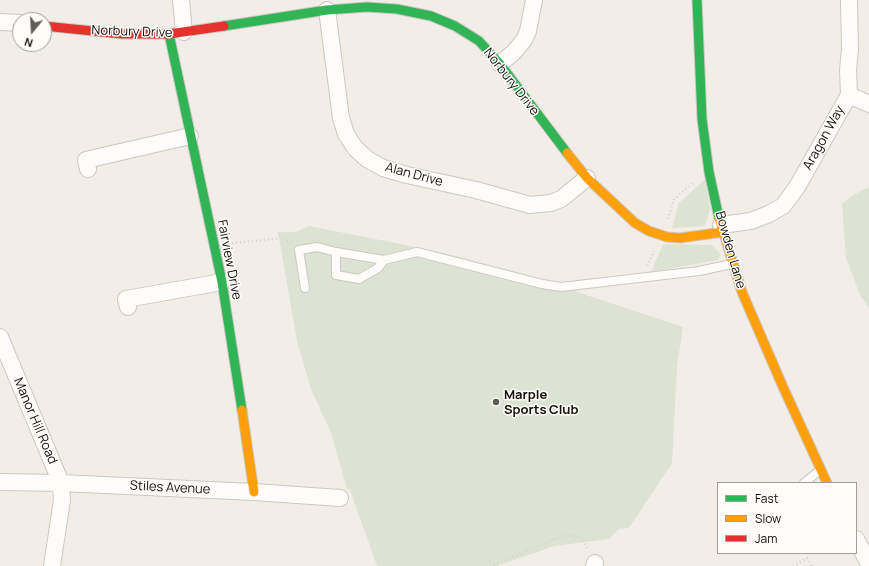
<!DOCTYPE html>
<style>
body{margin:0}
#map{position:relative;width:869px;height:566px;overflow:hidden;background:#f2eee7;font-family:Manrope,sans-serif}
canvas{display:block}
.legend{position:absolute;left:717px;top:482px;width:140px;height:72px;box-sizing:border-box;background:#fefdfa;border:1px solid #a09e9a;margin:0;padding:5px 7px;list-style:none;font-size:12px;color:#120f0b}
.legend li{display:flex;align-items:center;gap:8px;height:20px}
.legend b{width:20px;border:1px solid #a09e9a}
.north{position:absolute;left:12px;top:12px;width:40px;height:40px;box-sizing:border-box;background:#fefdfa;border:1px solid #a09e9a;border-radius:50%;rotate:198deg;font-size:11px;font-weight:700;line-height:16px;text-align:center;color:#120f0b}
.north::after{content:'';display:block;margin:auto;width:14px;height:18px;background:#605d58;clip-path:polygon(50% 0,100% 100%,50% 72%,0 100%)}
</style>
<div id="map">
<canvas width="869" height="566"></canvas>
<ul class="legend">
<li><b style="height:5px;background:#30b455"></b>Fast</li>
<li><b style="height:5px;background:#ff9f0a"></b>Slow</li>
<li><b style="height:5px;background:#e5322d"></b>Jam</li>
</ul>
<div class="north">N</div>
</div>
<script>
const context = document.querySelector('canvas').getContext('2d');
context.lineJoin = 'round';
function paint(path, color) { context.fillStyle = color; context.fill(path, 'evenodd'); }
const shape = rows => new Path2D(rows.map(r => 'M' + r).join(''));
function stroke(path, color, width, dash) { context.strokeStyle = color; context.lineWidth = width; context.lineCap = dash ? 'butt' : 'round'; context.setLineDash(dash || []); context.stroke(path); }
function label(font, color, halo, rows, align = 'center') {
  context.font = font + ' Manrope,sans-serif'; context.lineWidth = 3; context.setLineDash([]); context.textBaseline = 'middle'; context.strokeStyle = halo; context.fillStyle = color; for (const [text, x, y, turn = 0] of rows) {
    context.save(); context.translate(x, y); context.rotate((+turn || 0) * Math.PI / 180); context.textAlign = isNaN(turn) ? turn : align; if (halo) context.strokeText(text, 0, 0); context.fillText(text, 0, 0); context.restore();
  }
}
paint(shape([
 [705,179,710,210,705,226,672,228,679,203],
 [869,187,869,308,860,295,846,258,842,204,853,195],
 [309,226,436,251,518,272,561,284,580,293,683,327,677,366,672,463,629,528,619,529,609,539,554,546,497,566,377,566,350,490,347,489,331,433,311,389,297,341,278,232,296,232],
 [663,244,711,245,721,254,718,260,651,272]
]), '#dce3d2');
const lane = shape([
 [336,252,336,275,359,279,378,268,384,260],
 [305,288,299,250,317,247,336,252,384,260,417,252,542,284,561,287,699,271,732,264],
 [804,483,820,470]
]);
const street = shape([
 [181,0,184,32],
 [327,10,341,118,346,134,355,148,367,159,383,168,407,175,476,190,530,205,551,203,561,199,587,178],
 [0,22,20,23],
 [500,64,514,52,524,40,528,31,534,0],
 [849,95,869,104],
 [88,169,86,160,190,136],
 [721,225,751,221,769,214,783,206,797,187,849,95,848,70,850,49,849,0],
 [128,307,126,299,222,282],
 [0,337,61,483,62,500,52,566],
 [0,482,61,483,254,492,340,498],
 [856,539,869,564],
 [594,566,595,563]
]);
const fast = shape([
 [697,0,702,119,709,172,719,218],
 [224,26,327,10,367,7,397,9,431,16,455,26,479,41,500,64,567,153],
 [169,34,222,282,242,410]
]);
const slow = shape([
 [567,153,587,178,635,223,649,231,667,237,680,238,723,232],
 [719,218,742,292,783,387,827,483],
 [242,410,254,492]
]);
const jam = shape([
 [44,26,122,34,169,34,224,26]
]);
stroke(lane, '#cbc8c2', 10);
stroke(street, '#cbc8c2', 18);
stroke(fast, '#cbc8c2', 11);
stroke(slow, '#cbc8c2', 11);
stroke(jam, '#cbc8c2', 11);
stroke(shape([
 [668,219,674,199,694,182],
 [232,243,284,238,291,243],
 [647,266,654,251],
 [490,566,562,536,567,535,579,537,589,550],
 [793,566,807,558,812,566]
]), '#d3d2d0', 2.5, [1, 3]);
stroke(lane, '#fdfcfb', 8);
stroke(street, '#fdfcfb', 16);
stroke(fast, '#30b455', 9);
stroke(slow, '#ff9f0a', 9);
stroke(jam, '#e5322d', 9);
for (const [x, y, r, color] of [
 [496,402,4,"#605d58"]
]) { const dot = new Path2D(); dot.arc(x, y, r, 0, 2 * Math.PI); context.fillStyle = color; context.fill(dot); stroke(dot, '#fefdfa', 1.5); }
label('13px', '#120f0b', '#fefdfa', [
 ["Norbury Drive",132,32,2],
 ["Norbury Drive",511,82,52],
 ["Aragon Way",824,138,-61],
 ["Alan Drive",414,175,15],
 ["Bowden Lane",730,250,74],
 ["Fairview Drive",229,260,79],
 ["Manor Hill Road",35,421,67],
 ["Stiles Avenue",170,488,3]
]);
label('bold 13px', '#120f0b', '#fefdfa', [
 ["Marple",504,395],
 ["Sports Club",504,410]
], 'left');
</script>
